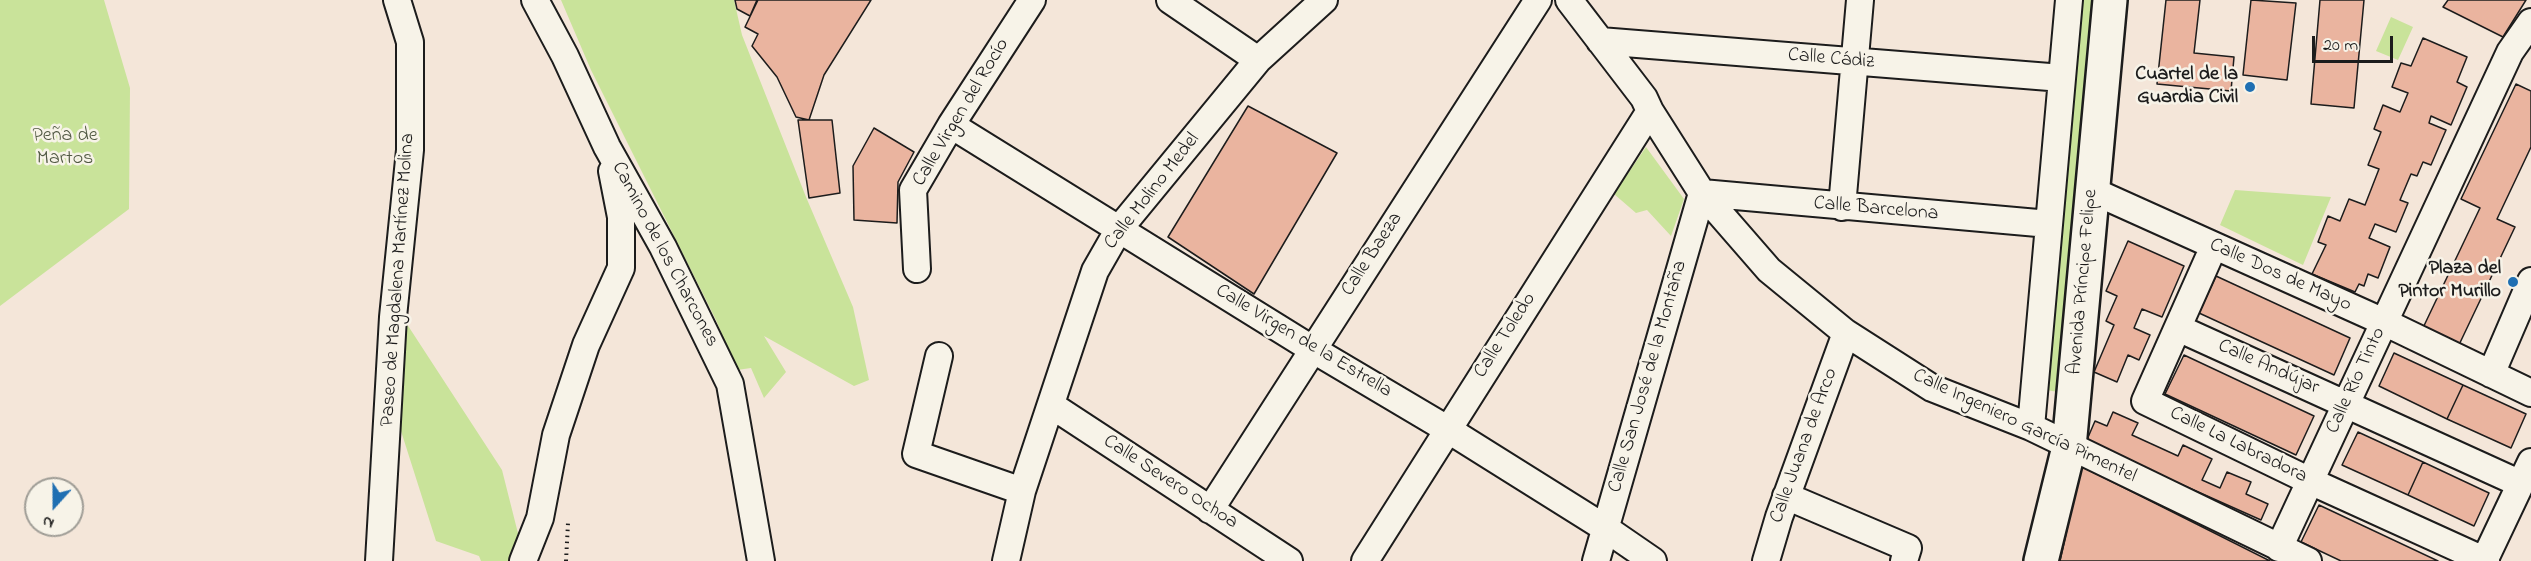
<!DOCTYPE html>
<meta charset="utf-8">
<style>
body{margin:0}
#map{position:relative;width:2531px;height:561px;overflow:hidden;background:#f4e6d9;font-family:"Indie Flower",sans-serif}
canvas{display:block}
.north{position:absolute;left:24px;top:477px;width:60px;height:60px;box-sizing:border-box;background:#f7f3e8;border:2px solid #9f9d96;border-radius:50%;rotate:201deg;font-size:16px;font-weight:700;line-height:24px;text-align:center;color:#1c1c1c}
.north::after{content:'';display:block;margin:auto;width:21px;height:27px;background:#1f6fb2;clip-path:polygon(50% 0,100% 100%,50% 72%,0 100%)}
.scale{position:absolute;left:2312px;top:36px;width:81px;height:27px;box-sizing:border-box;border:3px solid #1c1c1c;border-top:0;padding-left:8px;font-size:18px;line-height:21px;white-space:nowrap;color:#1c1c1c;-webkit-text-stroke:4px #f7f3e8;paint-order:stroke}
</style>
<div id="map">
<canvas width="2531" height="561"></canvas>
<div class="north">N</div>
<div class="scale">20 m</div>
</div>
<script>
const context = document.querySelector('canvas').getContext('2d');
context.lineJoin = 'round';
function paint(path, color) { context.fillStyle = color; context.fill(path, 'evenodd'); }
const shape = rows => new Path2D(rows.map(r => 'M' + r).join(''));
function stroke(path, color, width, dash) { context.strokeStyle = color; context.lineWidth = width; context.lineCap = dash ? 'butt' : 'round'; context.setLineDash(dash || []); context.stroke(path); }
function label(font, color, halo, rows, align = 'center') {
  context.font = font + ' "Indie Flower",sans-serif'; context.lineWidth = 5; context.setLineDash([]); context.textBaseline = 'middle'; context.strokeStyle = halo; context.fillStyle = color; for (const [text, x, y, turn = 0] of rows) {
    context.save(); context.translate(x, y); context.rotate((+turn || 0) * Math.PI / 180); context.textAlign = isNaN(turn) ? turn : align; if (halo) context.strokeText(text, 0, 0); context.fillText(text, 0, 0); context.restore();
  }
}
paint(shape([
 [0,0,104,0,130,88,129,209,0,306],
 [561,0,734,0,742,35,806,197,853,307,869,380,854,386,764,336,786,372,764,398,751,368,737,370,716,320,591,70],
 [2072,0,2101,0,2069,394,2041,389],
 [2391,17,2413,27,2398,60,2376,51],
 [1646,147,1684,199,1671,236,1647,210,1636,213,1614,194],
 [2235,190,2331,197,2303,265,2220,225],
 [401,315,502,470,525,561,481,561,479,556,436,541,401,431]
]), '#c9e39a');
const building = shape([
 [735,0,757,0,750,16,737,9,735,0],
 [758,0,871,0,824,75,809,120,796,117,777,77,752,46,758,34,745,27,758,0],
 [2166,0,2200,0,2194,53,2234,57,2231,91,2157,84,2166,0],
 [2251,0,2296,3,2287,80,2243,75,2251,0],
 [2320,0,2364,0,2354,108,2311,104,2320,0],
 [2448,0,2526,0,2503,37,2443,7,2448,0],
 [2423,38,2467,57,2457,82,2467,87,2451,125,2431,116,2429,123,2446,130,2431,165,2423,162,2417,176,2411,174,2400,200,2408,203,2396,232,2375,224,2369,238,2390,247,2378,278,2368,274,2364,286,2359,284,2355,292,2312,274,2326,245,2318,242,2328,216,2340,221,2349,199,2365,205,2379,169,2368,165,2381,132,2374,129,2383,105,2400,112,2408,93,2392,87,2401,63,2411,66,2423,38],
 [2516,84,2531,91,2531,147,2497,219,2515,227,2457,349,2421,332,2480,208,2461,199,2516,84],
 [1248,106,1337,153,1254,294,1168,237,1248,106],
 [798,120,832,120,840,193,809,198,798,120],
 [874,128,914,152,898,182,897,223,854,220,853,166,874,128],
 [2128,241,2184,266,2162,317,2142,309,2134,328,2150,335,2139,360,2128,355,2117,382,2094,372,2114,325,2106,321,2117,296,2106,291,2128,241],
 [2216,276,2350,338,2334,375,2199,313,2216,276],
 [2394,353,2463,385,2447,419,2379,386,2394,353],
 [2184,355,2314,416,2296,455,2165,394,2184,355],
 [2463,385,2526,414,2511,448,2447,419,2463,385],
 [2113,412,2138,423,2132,435,2178,456,2183,445,2212,459,2202,480,2220,488,2227,472,2251,482,2246,494,2268,504,2261,520,2086,442,2095,421,2107,426,2113,412],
 [2358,432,2423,462,2408,495,2342,465,2358,432],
 [2423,462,2489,493,2474,526,2408,495,2423,462],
 [2081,466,2270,561,2060,561,2081,466],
 [2319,505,2438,561,2341,561,2301,542,2319,505]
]);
paint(building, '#eab49f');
stroke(building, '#1c1c1c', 1.5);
const minor = shape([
 [535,0,565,56,607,147,663,247,730,384,761,561],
 [1170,0,1258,60],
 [1569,0,1644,98,1650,111,1702,193,1769,270,1846,333,1932,388,2031,427,2308,561],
 [1600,41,2062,78],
 [951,125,1312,349,1447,429,1605,528,1653,561],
 [2093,191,2384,322,2531,393],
 [1842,207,1860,0],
 [2214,246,2145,401,2310,481,2486,561],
 [917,269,913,190,951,125,1032,0],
 [2178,328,2521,484],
 [939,356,916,454,1022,491],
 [2491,374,2531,281],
 [1051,405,1289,561],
 [2031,427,2069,0],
 [1786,496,1908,548,1904,561],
 [1210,510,1538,0],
 [2279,548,2510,52,2531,22],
 [379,561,393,317,410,150,410,42,397,0],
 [523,561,540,518,556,435,586,345,621,268,621,217,612,171],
 [1006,561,1022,491,1095,271,1119,229,1258,60,1324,0],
 [1365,561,1650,111],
 [1596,561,1702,193,2049,224],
 [1766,561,1779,517,1846,333],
 [2484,561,2531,462]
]);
const major = shape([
 [2041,561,2069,447,2110,0]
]);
stroke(minor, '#1c1c1c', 30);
stroke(major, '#1c1c1c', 38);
stroke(shape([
 [566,561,568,523]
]), '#1c1c1c', 4, [1.5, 4.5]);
stroke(minor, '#f7f3e8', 26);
stroke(major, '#f7f3e8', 33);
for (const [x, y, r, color] of [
 [2250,87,6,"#1f6fb2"],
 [2513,282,6,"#1f6fb2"]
]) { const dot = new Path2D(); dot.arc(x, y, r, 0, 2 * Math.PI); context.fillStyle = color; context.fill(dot); stroke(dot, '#f7f3e8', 2); }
label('20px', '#1c1c1c', '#f7f3e8', [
 ["Calle Cádiz",1831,60,5],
 ["Calle Virgen del Rocío",962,113,-59],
 ["Calle Molino Medel",1153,192,-52],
 ["Calle Barcelona",1876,210,5],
 ["Camino de los Charcones",664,255,62],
 ["Calle Baeza",1373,255,-57],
 ["Calle Dos de Mayo",2280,276,24],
 ["Paseo de Magdalena Martínez Molina",399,280,-86],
 ["Avenida Príncipe Felipe",2084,282,-85],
 ["Calle Toledo",1506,336,-57],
 ["Calle Virgen de la Estrella",1303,342,31],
 ["Calle Andújar",2268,368,24],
 ["Calle San José de la Montaña",1649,377,-74],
 ["Calle Río Tinto",2357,381,-65],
 ["Calle Ingeniero García Pimentel",2024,427,25],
 ["Calle Juana de Arco",1805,446,-70],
 ["Calle La Labradora",2238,446,26],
 ["Calle Severo Ochoa",1170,483,33]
]);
label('bold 20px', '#1c1c1c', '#f7f3e8', [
 ["Cuartel de la",2238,76],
 ["Guardia Civil",2238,99],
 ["Plaza del",2501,270],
 ["Pintor Murillo",2501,293]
], 'right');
label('20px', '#505842', '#f7f3e8', [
 ["Peña de",65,137],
 ["Martos",65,160]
]);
</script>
